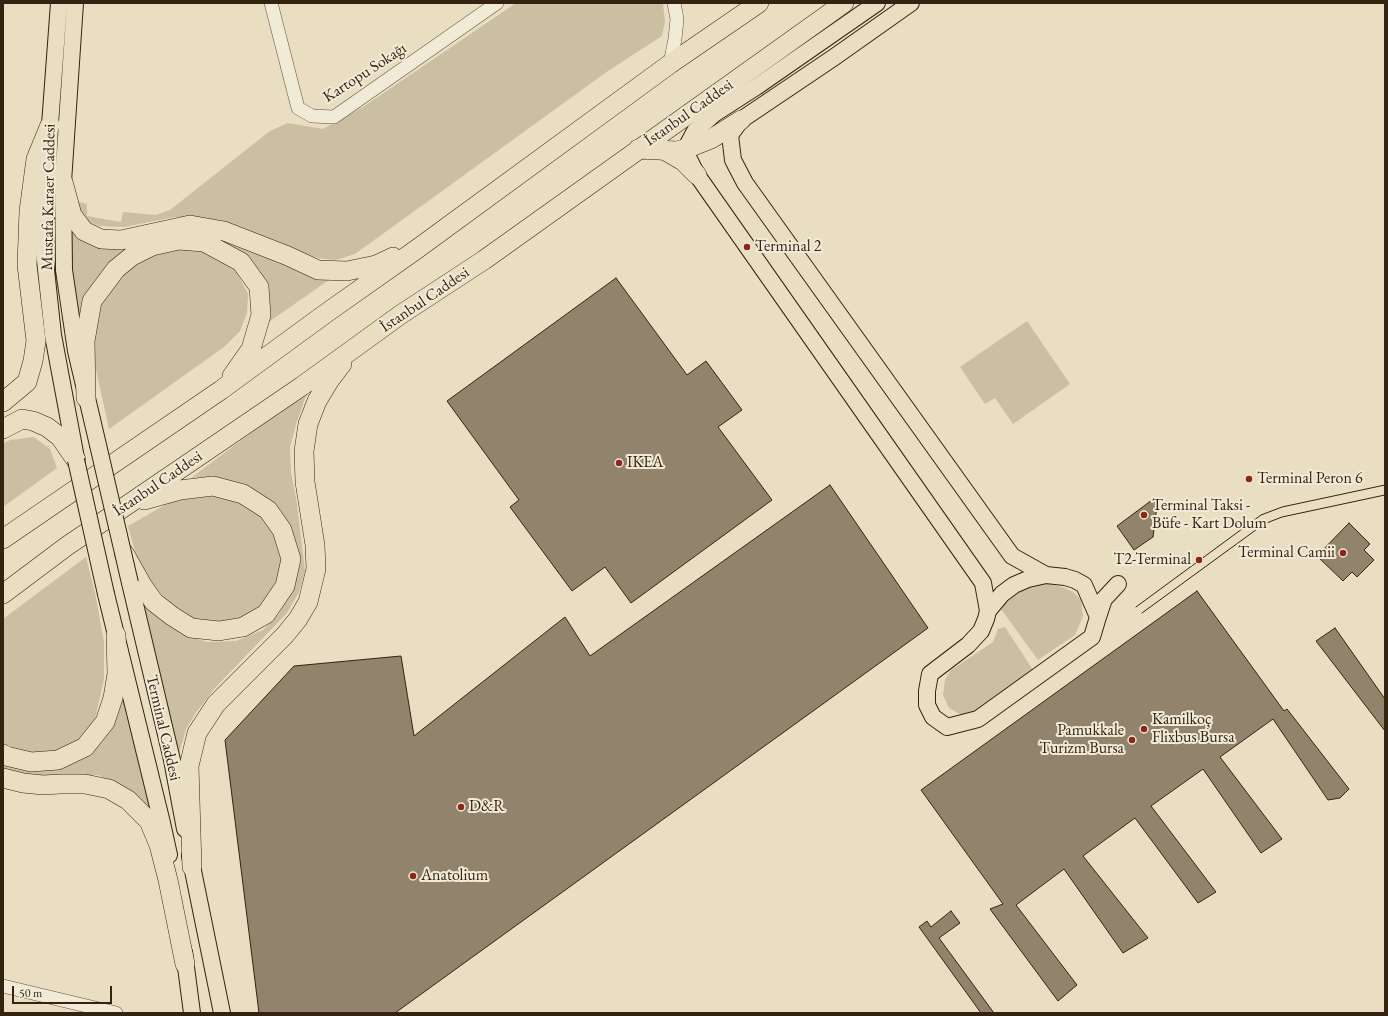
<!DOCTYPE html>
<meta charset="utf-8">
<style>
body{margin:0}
#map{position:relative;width:1388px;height:1016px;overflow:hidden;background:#e9dec1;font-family:"EB Garamond",serif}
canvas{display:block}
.frame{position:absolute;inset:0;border:4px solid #342310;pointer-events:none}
.scale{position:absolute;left:12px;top:986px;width:100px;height:18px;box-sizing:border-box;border:2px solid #342310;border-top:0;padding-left:5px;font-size:12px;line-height:14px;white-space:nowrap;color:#342310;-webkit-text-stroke:3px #f1ead7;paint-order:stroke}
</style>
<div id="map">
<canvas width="1388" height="1016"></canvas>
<div class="frame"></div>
<div class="scale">50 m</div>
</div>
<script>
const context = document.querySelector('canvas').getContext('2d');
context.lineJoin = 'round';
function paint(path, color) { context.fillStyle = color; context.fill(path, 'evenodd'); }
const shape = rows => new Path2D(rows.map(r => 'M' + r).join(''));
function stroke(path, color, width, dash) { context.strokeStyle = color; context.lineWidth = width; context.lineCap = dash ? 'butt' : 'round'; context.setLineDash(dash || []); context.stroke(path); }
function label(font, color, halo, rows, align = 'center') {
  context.font = font + ' "EB Garamond",serif'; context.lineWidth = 4; context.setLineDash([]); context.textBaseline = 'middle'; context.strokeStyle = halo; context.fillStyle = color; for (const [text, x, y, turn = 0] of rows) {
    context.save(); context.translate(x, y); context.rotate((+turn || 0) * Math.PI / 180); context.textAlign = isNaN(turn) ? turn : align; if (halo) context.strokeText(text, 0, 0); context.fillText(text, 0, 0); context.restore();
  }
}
paint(shape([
 [516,3,663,3,665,22,662,36,608,71,355,254,336,260,318,258,203,219,175,217,124,227,99,226,86,221,75,204,73,195,79,202,87,204,87,216,121,222,123,212,156,215,170,210,270,131,288,123,323,129,363,107],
 [68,222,142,242,115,260,98,277,85,303,77,324,69,243],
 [208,234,336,275,263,326,267,311],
 [191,248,214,256,236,271,248,294,247,313,240,331,224,347,109,429,95,365,95,330,100,306,110,285,148,255,169,249],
 [1027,321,1070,384,1013,424,995,398,985,404,960,367],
 [308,390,297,421,290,447,291,472,297,504,305,571,299,592,287,613,214,689,195,714,186,729,179,754,141,600,185,635,207,642,236,641,263,630,279,614,289,594,293,570,260,495,235,482,201,477,191,478],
 [34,437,50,449,57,468,3,507,3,444,10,440],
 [194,496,227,496,259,509,273,524,283,554,280,583,263,611,236,623,209,623,187,616,162,595,151,582,138,562,128,526,170,502],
 [86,557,95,593,104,642,104,679,95,719,80,741,54,753,24,752,3,743,3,619],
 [1039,581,1065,588,1073,592,1081,600,1083,616,1075,635,1038,660,1001,609,1007,599,1021,589],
 [1005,627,1033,670,972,713,960,714,949,708,943,695,945,680,950,671,993,642,998,629],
 [124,693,150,811,125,787,98,775,54,776,21,774,3,770,3,762,51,767,118,713]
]), '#cabea3');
const building = shape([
 [616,278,687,375,706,361,742,410,718,427,772,500,631,603,605,567,572,591,510,507,519,500,447,401,616,278],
 [830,485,928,628,395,1013,259,1013,225,740,294,666,401,656,414,736,565,617,590,656,830,485],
 [1152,500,1157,505,1153,537,1134,550,1117,526,1152,500],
 [1349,523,1370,544,1364,550,1374,560,1357,577,1352,572,1343,581,1317,556,1349,523],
 [1197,591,1284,711,1287,709,1349,789,1340,798,1328,800,1273,719,1220,757,1282,839,1261,853,1203,769,1151,806,1216,892,1198,903,1135,818,1083,856,1148,938,1123,953,1064,869,1016,905,1077,985,1058,1001,990,909,1003,904,921,790,1197,591],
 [1335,628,1385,699,1385,731,1316,641,1335,628],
 [951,911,960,923,939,938,994,1013,981,1013,919,927,927,921,931,927,951,911]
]);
paint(building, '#92846c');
stroke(building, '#342310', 1);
const minor = shape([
 [271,3,298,108,312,116,334,117,497,3],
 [670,64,675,39,677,19,674,3],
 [3,986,116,1013]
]);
const major = shape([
 [59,3,50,125,44,251,53,335,76,458],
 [75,3,63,182,64,270,76,351,98,445],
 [877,3,756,87,714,114,695,131,687,146,686,153,697,175,983,583,988,611,986,619,981,631,968,645,930,674,927,691,927,705,933,717,947,727,978,719,1092,637,1098,617,1084,585,1075,580,1065,577,1046,575,1012,556,745,183,733,160,730,135,741,120,833,58,911,3],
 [130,583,172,760,185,829],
 [106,594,162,823,169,855],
 [988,611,1002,594,1014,585,1028,579,1046,575],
 [1098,617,1104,599,1118,584],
 [190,856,222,1013],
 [184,952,192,1013]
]);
const highway = shape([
 [638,149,677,151,691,147,711,139,741,120],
 [664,150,683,161,697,175],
 [63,182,72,215,84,231,101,239,121,240,190,225,224,231,288,256,318,270,347,271,376,265,393,257],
 [86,398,85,341,92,301,116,269,132,256,152,246,179,240,204,242,241,262,259,287,261,315,251,349,232,376],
 [3,402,27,382,33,361,36,341,27,265,29,211,36,159,50,125],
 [3,429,22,419,33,421,47,427,60,437,76,460],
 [3,539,221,390,325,314,417,249,670,64,759,3],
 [124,553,142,585,154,602,172,616,191,628,219,631,243,627,266,614,285,586,291,559,282,530,268,510,243,494,213,486,180,490,144,500],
 [3,594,67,546,302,386,400,315,484,260,844,3],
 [3,754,6,756,31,762,58,760,85,747,105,722,113,698,117,674,116,635],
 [3,778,23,783,43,785,60,784,85,784,109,789,128,800,149,821,159,845,168,880,185,964],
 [192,867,189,766,197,733,216,704,285,635,298,619,308,602,316,569,315,545,305,482,304,451,308,424,317,401,329,381,342,364]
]);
stroke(minor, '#61523c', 14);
stroke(major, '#342310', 18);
stroke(highway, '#342310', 20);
stroke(minor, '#f1ead7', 13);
stroke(major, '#e9dec1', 16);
stroke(highway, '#e9dec1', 19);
stroke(shape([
 [1136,607,1261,515,1282,507,1385,485],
 [1142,613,1264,524,1282,517,1385,495]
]), '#342310', 1);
const majorBridge = shape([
 [98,445,130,583],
 [76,460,106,594]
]);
stroke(majorBridge, '#342310', 18, []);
stroke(majorBridge, '#e9dec1', 16);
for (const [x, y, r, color] of [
 [747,247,4,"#8f2418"],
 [619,463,4,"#8f2418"],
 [1249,479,4,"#8f2418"],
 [1144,515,4,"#8f2418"],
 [1343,553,4,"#8f2418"],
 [1199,560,4,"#8f2418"],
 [1144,729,4,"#8f2418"],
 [1132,740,4,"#8f2418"],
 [461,807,4,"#8f2418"],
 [413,876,4,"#8f2418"]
]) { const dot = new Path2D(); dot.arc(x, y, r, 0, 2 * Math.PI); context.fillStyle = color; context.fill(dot); stroke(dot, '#f1ead7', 1.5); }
label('16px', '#342310', '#f1ead7', [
 ["Kartopu Sokağı",365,73,-33],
 ["İstanbul Caddesi",689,113,-35],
 ["Mustafa Karaer Caddesi",49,197,-89],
 ["İstanbul Caddesi",425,300,-34],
 ["İstanbul Caddesi",158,484,-34],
 ["Terminal Caddesi",163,728,77]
]);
label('16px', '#342310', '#f1ead7', [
 ["Terminal 2",755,247],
 ["IKEA",627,463],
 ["Terminal Peron 6",1257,479],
 ["Terminal Taksi -",1152,506],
 ["Büfe - Kart Dolum",1152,524],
 ["Terminal Camii",1335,553,"right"],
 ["T2-Terminal",1191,560,"right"],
 ["Kamilkoç",1152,720],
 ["Flixbus Bursa",1152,738],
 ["Pamukkale",1124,731,"right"],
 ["Turizm Bursa",1124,749,"right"],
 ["D&R",469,807],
 ["Anatolium",421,876]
], 'left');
</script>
